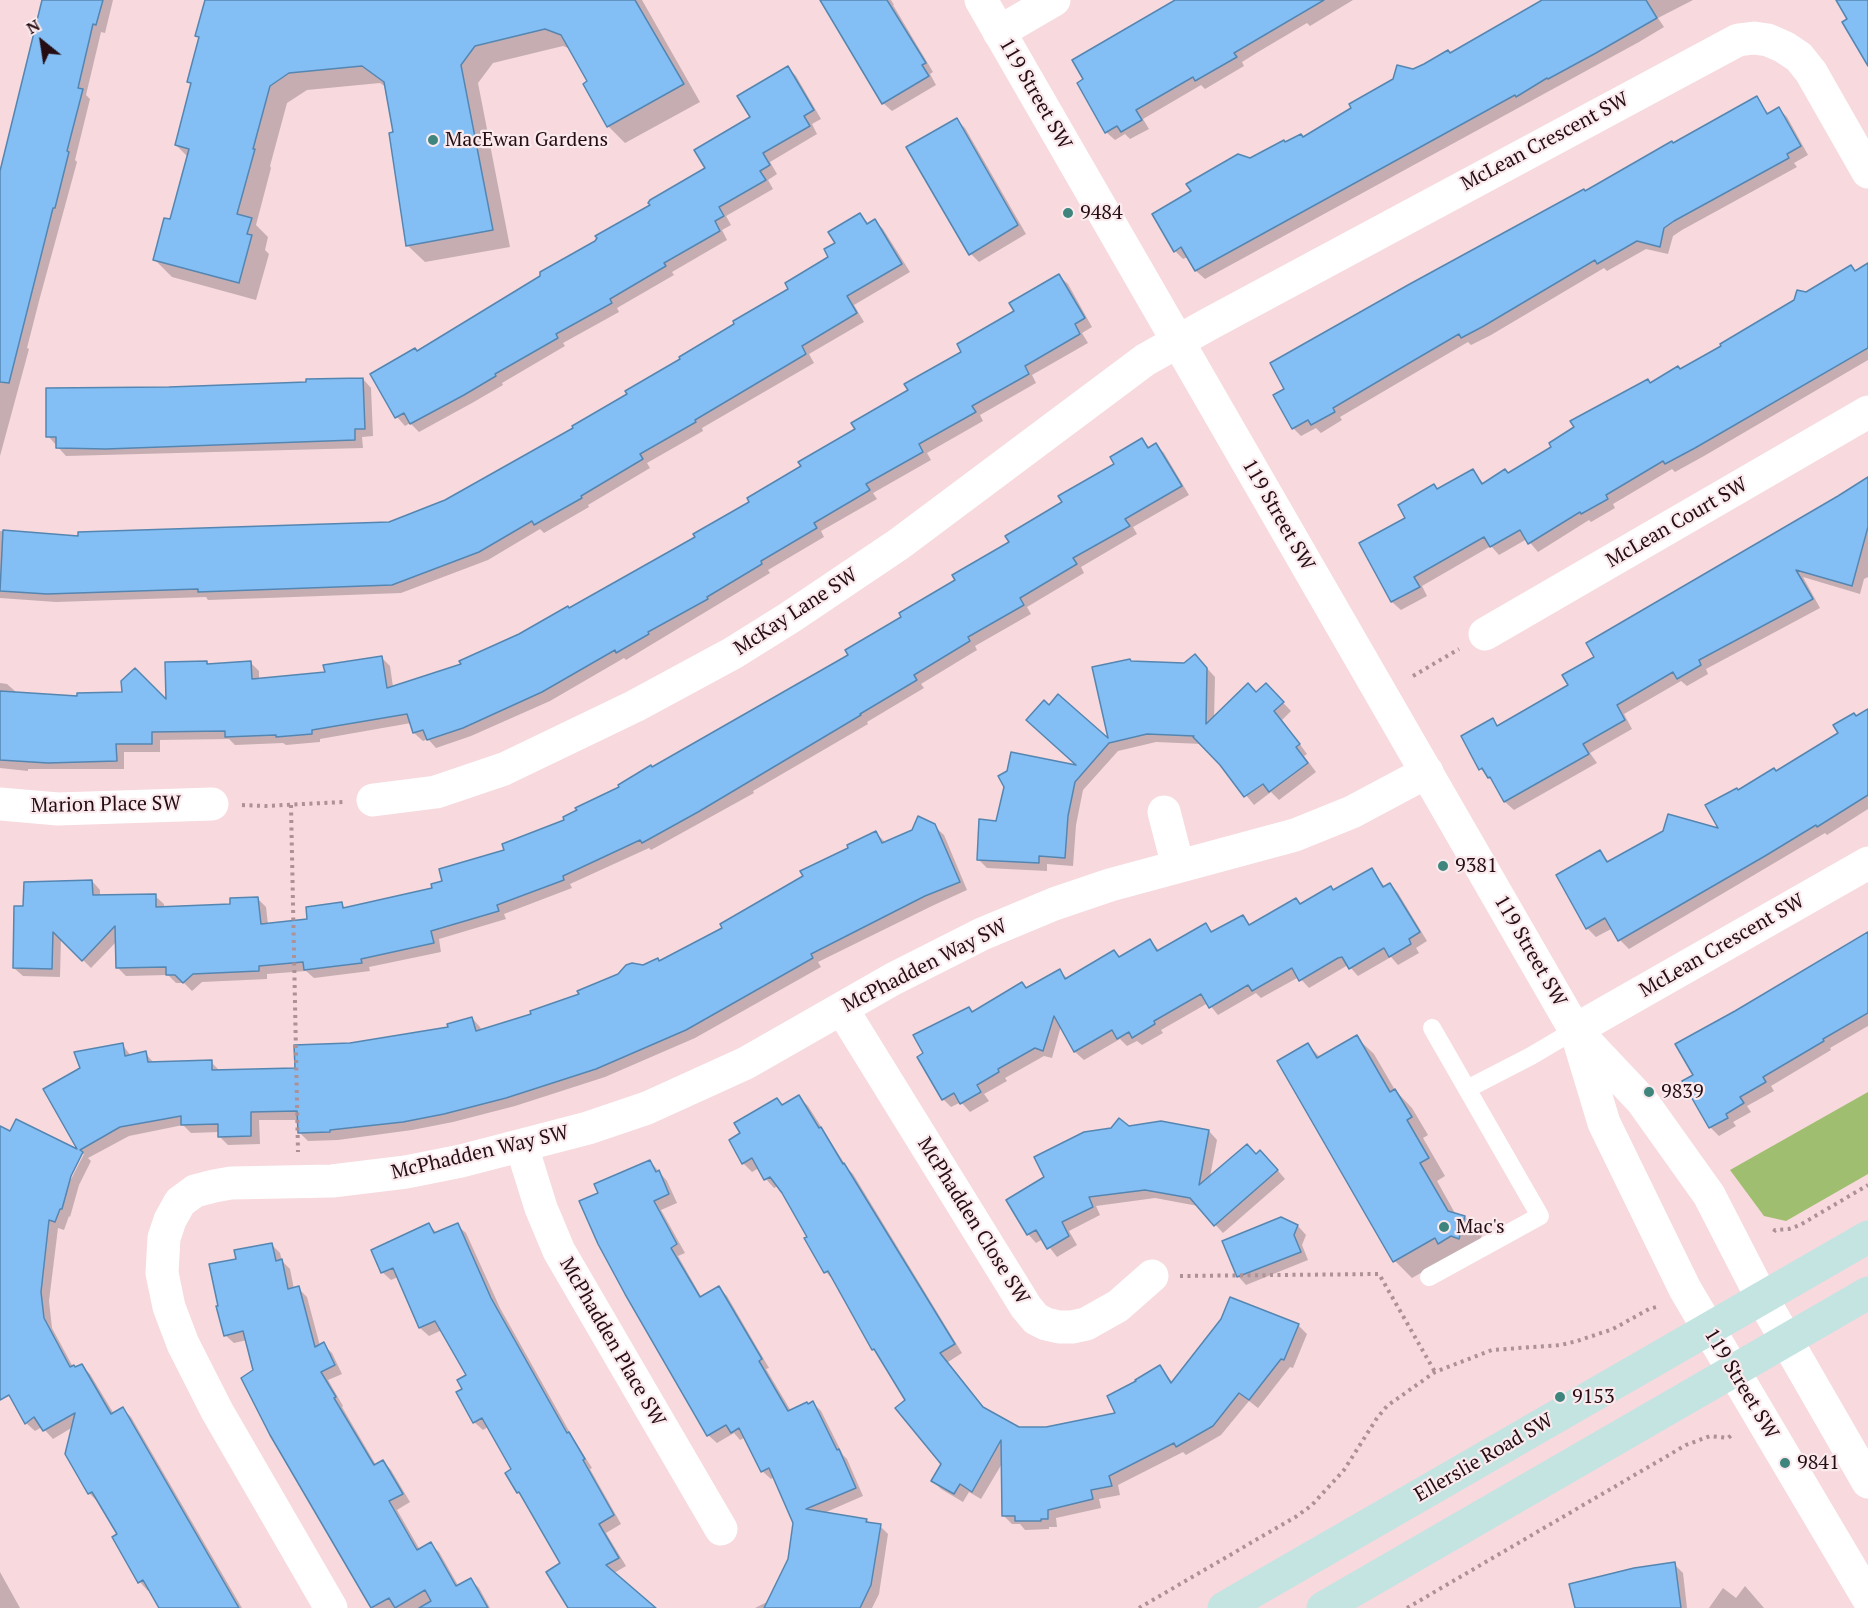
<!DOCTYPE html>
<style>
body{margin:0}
#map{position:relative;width:1868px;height:1608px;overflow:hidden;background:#f7d9de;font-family:"PT Serif",serif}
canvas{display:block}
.north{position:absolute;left:12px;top:12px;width:60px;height:60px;-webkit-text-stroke:4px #faeaed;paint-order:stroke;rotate:330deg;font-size:16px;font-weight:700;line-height:24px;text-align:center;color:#250d13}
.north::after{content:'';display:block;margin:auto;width:21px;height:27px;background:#250d13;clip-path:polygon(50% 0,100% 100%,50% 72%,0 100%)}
</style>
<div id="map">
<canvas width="1868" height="1608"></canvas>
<div class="north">N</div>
</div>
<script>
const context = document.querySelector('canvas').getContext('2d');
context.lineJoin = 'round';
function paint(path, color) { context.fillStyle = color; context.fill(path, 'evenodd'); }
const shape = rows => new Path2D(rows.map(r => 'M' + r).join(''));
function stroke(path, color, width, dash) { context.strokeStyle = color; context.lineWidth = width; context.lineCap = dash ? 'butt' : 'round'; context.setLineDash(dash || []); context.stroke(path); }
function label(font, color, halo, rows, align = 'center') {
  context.font = font + ' "PT Serif",serif'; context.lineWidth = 4.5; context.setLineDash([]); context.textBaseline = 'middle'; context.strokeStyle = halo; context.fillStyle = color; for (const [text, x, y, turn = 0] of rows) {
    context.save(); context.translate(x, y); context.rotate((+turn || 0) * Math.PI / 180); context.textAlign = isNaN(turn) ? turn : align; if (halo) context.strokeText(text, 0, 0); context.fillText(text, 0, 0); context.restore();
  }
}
paint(shape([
 [1868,1092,1868,1174,1786,1221,1764,1216,1730,1170]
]), '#9fbe6f');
paint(shape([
 [42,0,113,0,105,33,101,32,86,95,90,99,75,160,77,162,39,301,27,348,29,349,0,456,0,175,44,2],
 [207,0,642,0,700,102,625,143,608,126,589,82,571,49,563,46,493,63,478,83,510,247,425,262,407,245,395,133,386,87,380,83,307,90,287,103,270,166,271,168,256,225,268,237,265,250,269,254,256,300,172,277,155,260,171,221,188,157,176,145,192,85,189,82,200,38,197,35],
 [824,0,891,0,894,5,893,5,933,72,930,74,936,85,892,111,883,103],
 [1180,0,1353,0,1310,26,1307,23,1258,52,1242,62,1244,66,1205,89,1201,85,1143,119,1149,129,1130,139,1125,134,1115,140,1106,132],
 [1546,0,1693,0,1658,18,1664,27,1639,42,1205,279,1196,271,1188,257,1183,259,1175,251,1251,160,1304,138,1413,71,1450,54],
 [788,68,796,76,821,119,812,124,817,134,770,162,777,174,768,180,773,189,726,216,731,225,722,230,727,240,672,272,674,275,617,308,619,312,563,343,565,346,502,383,503,385,472,403,419,432,410,423,405,426,397,417,372,375,417,352,596,242,707,169,752,118],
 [1756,98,1769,114,1779,109,1787,117,1808,155,1794,163,1797,167,1682,230,1673,236,1668,254,1646,249,1607,271,1604,268,1491,335,1471,345,1468,342,1420,370,1340,417,1342,420,1321,433,1316,428,1301,436,1293,428,1585,193],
 [957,120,965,128,1026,234,979,262,971,254],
 [860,215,869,224,875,221,883,229,910,272,854,305,864,322,809,354,814,363,702,428,703,431,647,463,650,468,588,505,589,507,544,533,540,529,488,560,401,593,267,598,208,600,206,597,56,602,0,598,0,531,80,537,389,523,445,501,575,428,790,289,830,258,837,243],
 [1868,265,1868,360,1704,456,1675,472,1672,469,1613,504,1615,508,1591,522,1589,520,1538,552,1527,539,1499,555,1491,546,1422,586,1427,596,1401,610,1392,602,1361,544,1407,518,1438,490,1473,471,1484,484,1508,474,1553,447,1648,381,1651,384,1681,370,1806,294],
 [1059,276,1068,284,1092,327,1082,333,1088,343,1032,375,1036,383,980,415,983,421,927,453,931,460,873,493,877,499,821,531,824,537,768,570,770,573,626,660,624,658,550,701,471,736,436,748,428,739,423,741,414,733,411,723,320,739,320,742,286,745,283,743,235,745,229,739,160,740,160,752,124,752,124,769,28,769,28,771,0,768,0,683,7,684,16,692,79,698,123,694,168,703,207,662,209,665,250,662,259,671,259,680,326,673,381,657,390,666,393,687,463,664,570,610,697,538,857,430,963,352],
 [363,379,371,388,373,436,362,437,363,448,66,456,48,436],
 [1142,440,1150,448,1156,445,1164,453,1189,495,1133,527,1137,534,1081,567,1084,573,1027,607,1031,614,975,646,977,650,921,684,924,688,867,722,868,724,753,791,754,793,651,850,649,848,570,884,572,888,504,914,506,919,439,939,441,952,369,967,370,971,314,978,306,971,267,974,267,979,202,982,192,991,184,983,176,983,168,975,126,976,117,967,117,941,91,968,61,938,60,977,23,976,14,968,25,908,92,881,100,890,100,897,155,896,164,904,164,908,232,906,258,899,266,907,268,925,309,920,342,904,346,909,434,889,566,820,652,768,850,655,1011,542,1116,464],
 [1868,480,1868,577,1864,579,1860,594,1803,577,1820,608,1706,669,1708,674,1687,686,1681,681,1624,714,1632,729,1590,753,1597,763,1514,810,1505,802,1495,783,1481,769,1493,720,1499,727,1570,686,1596,657],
 [1132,663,1203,664,1215,677,1214,718,1256,694,1266,685,1291,711,1282,720,1307,754,1304,756,1316,772,1279,800,1271,792,1254,805,1221,764,1202,744,1156,742,1118,751,1083,790,1076,825,1073,866,1047,864,1047,871,987,868,978,859,998,822,1080,767,1036,729,1110,742],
 [1868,710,1868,809,1827,835,1825,833,1629,949,1620,940,1613,928,1596,937,1587,928,1558,875,1600,852,1609,862,1722,831,1738,791,1776,772,1840,734,1856,717],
 [934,826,944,835,967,890,934,905,818,962,821,967,695,1038,605,1077,515,1106,453,1122,412,1130,338,1140,308,1141,299,1132,299,1120,259,1120,260,1144,228,1145,219,1136,219,1132,191,1133,183,1125,129,1136,88,1158,91,1161,79,1185,70,1217,69,1216,64,1230,58,1228,49,1301,52,1328,73,1367,76,1369,81,1365,90,1374,114,1414,123,1409,131,1417,242,1608,161,1608,151,1589,148,1591,140,1582,114,1537,119,1535,99,1501,98,1502,89,1493,73,1427,53,1439,42,1427,35,1431,26,1423,0,1379,0,1142,81,1152,45,1089,122,1044,131,1056,145,1053,154,1063,211,1062,220,1071,297,1070,351,1045,450,1028,472,1018,480,1027,482,1031,533,1015,644,967,660,963,725,928,876,833,886,843],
 [80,1154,84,1154,69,1183,67,1182],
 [1371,870,1385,887,1390,884,1398,893,1427,941,1416,948,1419,953,1398,965,1391,957,1358,976,1348,965,1309,988,1299,977,1261,998,1256,993,1218,1015,1208,1003,1161,1030,1163,1033,1142,1045,1137,1041,1127,1046,1120,1039,1084,1060,1075,1052,1061,1026,1052,1058,1044,1056,1005,1078,1007,1081,984,1094,989,1101,970,1112,961,1102,951,1107,943,1099,969,1008,974,1013,1022,984,1027,989,1059,970,1068,979,1114,952,1120,958,1150,941,1160,951,1206,925,1214,933,1242,917,1251,926,1296,900,1301,905,1334,891],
 [1868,935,1868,1026,1830,1048,1831,1050,1771,1086,1774,1091,1747,1106,1751,1112,1733,1122,1736,1126,1719,1136,1710,1127,1695,1076],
 [1356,1037,1374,1054,1395,1090,1412,1108,1428,1135,1423,1138,1445,1176,1437,1181,1456,1215,1465,1217,1482,1234,1477,1255,1452,1255,1412,1278,1395,1261,1308,1045,1321,1058],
 [799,1097,808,1106,848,1169,853,1174,962,1353,948,1362,986,1410,1018,1429,1046,1429,1117,1414,1160,1367,1173,1383,1298,1325,1307,1334,1293,1368,1290,1367,1258,1408,1249,1401,1221,1435,1186,1455,1183,1452,1118,1485,1120,1495,1099,1499,1101,1508,1056,1518,1057,1527,1049,1527,1049,1529,1025,1530,1020,1524,1012,1524,1003,1515,1003,1462,981,1499,969,1492,963,1502,941,1489,932,1480,942,1463,907,1400,834,1281,826,1272,809,1237,778,1186,774,1188,766,1179,759,1168,752,1172,743,1163,743,1134,777,1100,783,1106],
 [1129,1127,1209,1131,1217,1140,1210,1177,1256,1156,1269,1160,1285,1179,1223,1233,1198,1206,1155,1198,1096,1206,1100,1215,1069,1231,1077,1245,1057,1257,1043,1239,1036,1243,1028,1234,1008,1200],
 [650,1161,667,1181,677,1203,661,1210,685,1253,678,1256,702,1298,719,1288,727,1296,769,1368,766,1369,791,1411,813,1403,821,1411,843,1455,847,1459,863,1496,824,1513,867,1520,871,1524,880,1526,888,1534,879,1594,872,1608,755,1608,769,1601,789,1559,795,1522,775,1477,771,1479,762,1471,746,1437,740,1440,734,1433,717,1443,708,1435,600,1193],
 [1281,1219,1298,1226,1306,1235,1302,1245,1308,1260,1246,1285,1238,1276],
 [429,1225,437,1233,457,1225,466,1233,500,1308,573,1438,592,1468,590,1469,621,1524,606,1533,626,1566,614,1573,654,1608,570,1608,562,1564,525,1499,518,1492,513,1470,488,1427,483,1430,474,1422,464,1389,468,1376,442,1330,429,1336,420,1328,398,1277,391,1280,382,1272],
 [272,1245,280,1253,282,1261,290,1269,294,1289,298,1288,307,1297,320,1346,323,1344,332,1353,342,1374,328,1380,343,1406,342,1407,376,1465,383,1461,391,1470,410,1502,397,1510,420,1550,430,1544,439,1552,459,1587,471,1580,479,1588,490,1608,373,1608,272,1434,247,1340,234,1343,225,1335,237,1260],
 [1674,1564,1683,1573,1687,1608,1577,1608],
 [0,1572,20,1608,0,1608],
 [1745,1586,1764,1608,1709,1608,1723,1588,1736,1598]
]), '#0003');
const building = shape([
 [42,0,103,0,96,25,93,24,78,88,83,89,67,151,69,152,55,208,53,208,9,383,0,382,0,171,42,0],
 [205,0,635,0,684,84,607,127,583,84,587,81,561,35,545,29,475,46,461,65,493,230,406,246,389,133,393,132,384,82,362,66,289,73,270,86,253,149,255,149,237,214,252,218,247,234,252,235,239,283,153,260,164,218,170,219,189,149,175,145,191,83,187,82,199,37,195,36,205,0],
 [820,0,887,0,926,63,922,65,929,76,882,104,820,0],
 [1175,0,1324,0,1234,53,1237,57,1195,81,1193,77,1136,110,1142,120,1121,132,1117,126,1105,133,1077,83,1083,79,1072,60,1175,0],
 [1542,0,1646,0,1657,18,1596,53,1548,79,1547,78,1516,97,1515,95,1195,271,1181,247,1174,252,1152,214,1191,191,1186,184,1238,154,1250,158,1284,140,1285,142,1301,134,1303,137,1351,108,1349,104,1393,79,1397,65,1413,69,1424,64,1448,50,1450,53,1542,0],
 [1836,0,1868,0,1868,66,1842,22,1847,19,1836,0],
 [788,66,814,110,804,116,810,126,763,153,770,165,760,171,766,180,719,207,724,216,715,221,720,231,664,263,666,266,610,299,612,303,556,334,558,338,495,374,496,376,464,395,410,424,404,413,395,418,370,374,415,348,417,351,540,276,540,272,595,241,597,238,595,236,650,205,648,203,650,200,705,168,694,150,750,117,737,96,788,66],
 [1757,96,1767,114,1779,107,1801,146,1787,154,1789,158,1674,221,1664,228,1660,247,1637,241,1597,264,1595,260,1482,327,1461,338,1459,334,1411,362,1333,408,1335,412,1311,425,1308,420,1292,429,1273,395,1284,389,1270,363,1408,285,1584,189,1585,191,1672,141,1673,143,1757,96],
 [957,118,1018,225,969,255,906,147,957,118],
 [860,213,867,224,875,219,902,264,847,296,857,313,802,346,806,354,695,420,696,422,640,454,643,459,581,496,582,498,534,525,532,521,479,552,392,585,198,592,198,589,47,594,0,591,3,530,78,536,78,532,389,522,445,500,573,428,572,426,627,394,625,391,680,359,679,357,734,324,733,321,788,289,785,283,828,257,824,249,835,243,828,232,860,213],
 [1868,263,1868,348,1695,448,1665,464,1663,461,1606,495,1608,499,1581,514,1580,512,1528,544,1520,530,1490,547,1484,537,1414,577,1420,587,1391,602,1359,543,1405,518,1398,505,1434,484,1437,489,1473,469,1482,484,1505,469,1508,473,1551,447,1549,443,1574,427,1570,421,1648,379,1650,383,1678,366,1680,369,1721,346,1720,344,1794,300,1797,290,1806,292,1851,265,1855,271,1868,263],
 [1059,274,1085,318,1075,324,1080,334,1025,366,1029,374,972,406,976,412,919,444,923,452,866,484,870,490,814,523,817,528,761,561,762,564,707,597,708,599,648,632,649,634,616,653,615,650,542,692,463,728,427,740,423,730,413,733,407,714,312,730,312,734,276,737,276,735,225,737,225,731,152,732,152,744,116,744,117,761,48,763,0,760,0,691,77,696,77,693,122,692,121,681,135,668,166,699,165,662,207,661,207,664,251,661,252,679,325,672,323,665,382,656,387,688,461,664,459,661,519,634,568,606,569,608,695,537,693,534,749,502,747,498,801,466,798,462,855,429,851,423,908,390,904,384,961,352,957,344,1014,311,1009,303,1059,274],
 [363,378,365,429,355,429,355,440,106,449,56,448,56,437,46,437,46,388,169,387,306,382,306,379,363,378],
 [1142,438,1148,448,1156,443,1182,486,1125,519,1130,526,1073,558,1077,564,1020,598,1024,605,968,637,970,641,914,675,917,680,860,714,861,715,698,812,642,843,640,840,563,876,564,880,497,905,499,911,431,931,434,943,361,959,362,963,304,970,303,962,259,966,259,971,193,974,183,983,175,975,166,975,166,967,116,968,115,926,82,961,53,932,52,969,13,968,14,906,23,906,24,882,92,880,93,895,156,894,156,907,230,904,230,898,258,897,261,924,307,919,306,907,342,902,343,908,432,888,431,884,442,881,439,869,504,850,502,844,564,820,563,817,577,810,575,808,619,787,618,785,651,765,652,767,848,655,845,650,901,617,899,613,955,580,952,575,1009,542,1005,536,1062,502,1058,496,1114,464,1110,457,1142,438],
 [1868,477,1868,527,1852,586,1796,570,1813,599,1699,660,1701,665,1677,679,1673,672,1617,705,1625,720,1583,744,1589,754,1504,802,1490,777,1488,778,1482,768,1479,770,1461,736,1493,718,1497,726,1568,685,1562,675,1594,657,1586,643,1838,496,1868,477],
 [1195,654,1207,668,1206,724,1248,683,1256,692,1266,683,1284,702,1274,711,1300,744,1296,747,1308,763,1269,792,1263,784,1244,797,1220,765,1193,737,1194,736,1147,734,1109,743,1075,782,1068,816,1065,858,1039,856,1039,863,977,860,979,819,996,821,1004,787,998,776,1007,771,1011,752,1076,765,1026,720,1044,700,1049,705,1058,694,1108,738,1092,667,1130,659,1131,661,1184,663,1195,654],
 [1868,709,1868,795,1817,827,1816,825,1765,856,1618,941,1605,918,1586,929,1556,875,1600,850,1607,862,1663,831,1668,814,1718,828,1705,805,1737,788,1738,790,1774,768,1776,771,1838,733,1833,725,1854,713,1856,716,1868,709],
 [918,816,935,824,960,882,925,896,811,954,813,958,686,1030,596,1069,506,1098,444,1114,403,1122,330,1130,330,1132,298,1133,297,1111,251,1112,251,1136,218,1137,218,1124,181,1125,181,1116,120,1127,80,1150,83,1152,71,1176,62,1209,60,1209,55,1222,49,1220,41,1292,44,1318,70,1367,74,1365,75,1367,82,1364,111,1414,123,1407,239,1608,159,1608,143,1580,138,1583,112,1537,117,1534,92,1492,88,1494,65,1454,75,1413,43,1431,34,1417,25,1424,9,1395,0,1400,0,1126,10,1131,16,1119,77,1149,43,1089,80,1068,74,1052,123,1043,125,1056,146,1051,148,1062,212,1060,212,1070,295,1068,294,1045,350,1043,448,1027,447,1024,472,1017,476,1031,531,1014,530,1011,579,994,577,991,618,974,626,965,632,963,643,965,658,958,659,961,722,928,720,924,803,876,800,871,848,848,847,845,876,831,882,843,912,830,918,816],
 [1372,868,1383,887,1390,883,1420,932,1409,939,1411,944,1389,957,1384,948,1349,969,1342,957,1338,958,1299,981,1292,968,1252,991,1248,985,1209,1008,1201,994,1154,1021,1155,1024,1132,1038,1129,1032,1117,1039,1112,1030,1074,1052,1054,1016,1043,1051,1035,1048,998,1069,999,1072,977,1085,981,1092,960,1104,954,1093,942,1100,917,1057,923,1053,913,1035,969,1007,972,1012,1022,982,1026,988,1060,969,1065,979,1114,950,1119,957,1150,939,1157,951,1206,923,1211,932,1243,915,1249,925,1296,898,1300,904,1331,886,1333,890,1372,868],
 [1868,932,1868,1013,1823,1039,1824,1041,1763,1077,1766,1082,1740,1097,1744,1103,1726,1114,1728,1118,1709,1128,1682,1081,1693,1075,1675,1044,1735,1011,1868,932],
 [1357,1035,1390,1092,1395,1089,1412,1117,1407,1120,1429,1158,1420,1163,1448,1211,1465,1216,1459,1239,1451,1236,1438,1244,1435,1238,1393,1262,1277,1061,1308,1043,1317,1058,1357,1035],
 [799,1095,819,1128,821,1127,843,1164,844,1163,955,1344,940,1353,983,1407,1019,1427,1046,1427,1115,1413,1107,1396,1136,1381,1135,1380,1160,1365,1171,1383,1221,1319,1230,1297,1299,1324,1284,1360,1281,1359,1249,1400,1239,1393,1213,1426,1176,1447,1174,1443,1109,1476,1112,1486,1091,1490,1093,1499,1048,1510,1048,1519,1041,1519,1041,1521,1015,1521,1015,1516,1002,1516,1001,1440,972,1492,960,1484,954,1494,931,1481,941,1464,895,1408,905,1400,874,1349,872,1350,828,1271,824,1273,804,1238,807,1237,782,1193,770,1177,764,1180,752,1158,742,1164,729,1140,740,1133,734,1123,777,1098,782,1105,799,1095],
 [1119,1118,1129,1126,1161,1121,1209,1130,1199,1185,1247,1144,1256,1154,1260,1150,1278,1170,1214,1226,1190,1198,1145,1190,1089,1197,1093,1207,1062,1222,1069,1236,1047,1249,1036,1230,1027,1235,1006,1200,1044,1177,1034,1157,1084,1132,1111,1128,1119,1118],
 [650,1160,656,1172,659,1170,669,1194,654,1201,677,1244,671,1248,700,1297,719,1286,762,1359,759,1361,788,1411,807,1402,808,1404,813,1401,837,1450,839,1449,856,1488,806,1509,867,1519,866,1522,881,1524,871,1585,860,1608,764,1608,788,1559,793,1523,769,1468,761,1472,739,1428,731,1433,726,1425,707,1436,625,1294,598,1244,579,1201,598,1193,594,1184,650,1160],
 [1281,1217,1298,1225,1294,1235,1301,1252,1237,1277,1222,1241,1281,1217],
 [429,1223,434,1233,458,1223,491,1298,567,1433,569,1432,585,1459,583,1460,614,1515,599,1524,619,1558,606,1565,656,1608,568,1608,546,1572,560,1563,519,1492,517,1493,505,1473,511,1469,482,1418,473,1423,456,1392,462,1389,457,1380,466,1375,435,1321,419,1328,393,1268,381,1273,371,1250,429,1223],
 [272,1243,276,1261,282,1259,288,1289,299,1286,315,1347,324,1342,335,1365,321,1372,336,1397,334,1398,374,1465,383,1460,403,1494,389,1501,417,1550,431,1542,456,1586,471,1578,488,1608,419,1608,431,1601,425,1590,395,1608,389,1598,371,1608,270,1435,241,1378,253,1370,243,1331,224,1336,216,1306,218,1306,209,1264,236,1259,234,1250,272,1243],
 [1675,1562,1681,1608,1575,1608,1569,1584,1634,1568,1675,1562]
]);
paint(building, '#83bff5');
stroke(building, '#5586b1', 1.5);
stroke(shape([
 [1413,676,1459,649],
 [242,805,265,806,343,802],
 [291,805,298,1152],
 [1774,1232,1775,1230,1789,1229,1800,1225,1868,1185],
 [1180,1276,1379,1274,1435,1372],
 [1139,1608,1297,1516,1312,1505,1344,1470,1377,1418,1387,1406,1435,1372,1492,1350,1561,1345,1577,1341,1613,1329,1649,1309,1660,1306],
 [1407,1608,1686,1445,1710,1436,1728,1438,1734,1433]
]), '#ad9196', 4, [3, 4.5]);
stroke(shape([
 [1467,1089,1531,1056,1575,1030],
 [1429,1277,1540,1216,1432,1028]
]), '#fff', 18);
stroke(shape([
 [999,32,1054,0],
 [1485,634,1868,412],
 [373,800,436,792,504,769,635,706,733,653,789,618,899,544,1145,360,1209,324,1738,40,1754,38,1768,40,1784,47,1799,57,1811,72,1868,172],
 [0,804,58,809,212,804],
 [1164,812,1178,866],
 [842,1009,1026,1307,1036,1319,1046,1324,1059,1327,1072,1327,1086,1324,1118,1306,1152,1276],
 [1575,1030,1868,863],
 [522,1147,541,1208,559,1251,721,1529],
 [331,1608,217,1411,183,1344,169,1307,162,1273,164,1238,170,1220,180,1202,195,1191,214,1186,231,1183,332,1181,406,1172,461,1161,588,1128,647,1108,746,1063,893,979,982,934,1054,904,1110,885,1295,835,1352,812,1427,772]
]), '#fff', 33);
stroke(shape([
 [981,0,1575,1030,1642,1101,1709,1195,1762,1298,1868,1482],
 [1578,1037,1604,1123,1685,1289,1868,1598]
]), '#fff', 33);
stroke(shape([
 [1224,1608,1868,1237],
 [1323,1608,1868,1293]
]), '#c3e4e1', 33);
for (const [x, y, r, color] of [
 [433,140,6,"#3e857d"],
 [1068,213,6,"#3e857d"],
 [1443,866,6,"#3e857d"],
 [1649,1092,6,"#3e857d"],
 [1444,1227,6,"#3e857d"],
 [1560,1397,6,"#3e857d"],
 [1785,1463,6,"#3e857d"]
]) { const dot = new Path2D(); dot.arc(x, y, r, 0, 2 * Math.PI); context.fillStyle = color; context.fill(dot); stroke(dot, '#faeaed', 2); }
label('20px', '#250d13', '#faeaed', [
 ["119 Street SW",1035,94,60],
 ["McLean Crescent SW",1545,142,-28],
 ["119 Street SW",1278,515,60],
 ["McLean Court SW",1677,523,-30],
 ["McKay Lane SW",796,612,-33],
 ["Marion Place SW",106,805,-1],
 ["McLean Crescent SW",1722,946,-30],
 ["119 Street SW",1530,951,60],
 ["McPhadden Way SW",925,966,-27],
 ["McPhadden Way SW",480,1153,-13],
 ["McPhadden Close SW",973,1221,58],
 ["McPhadden Place SW",612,1342,60],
 ["119 Street SW",1741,1384,59],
 ["Ellerslie Road SW",1484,1458,-30]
]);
label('20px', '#250d13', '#faeaed', [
 ["MacEwan Gardens",445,140],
 ["9484",1080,213],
 ["9381",1455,866],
 ["9839",1661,1092],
 ["Mac's",1456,1227],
 ["9153",1572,1397],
 ["9841",1797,1463]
], 'left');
</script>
